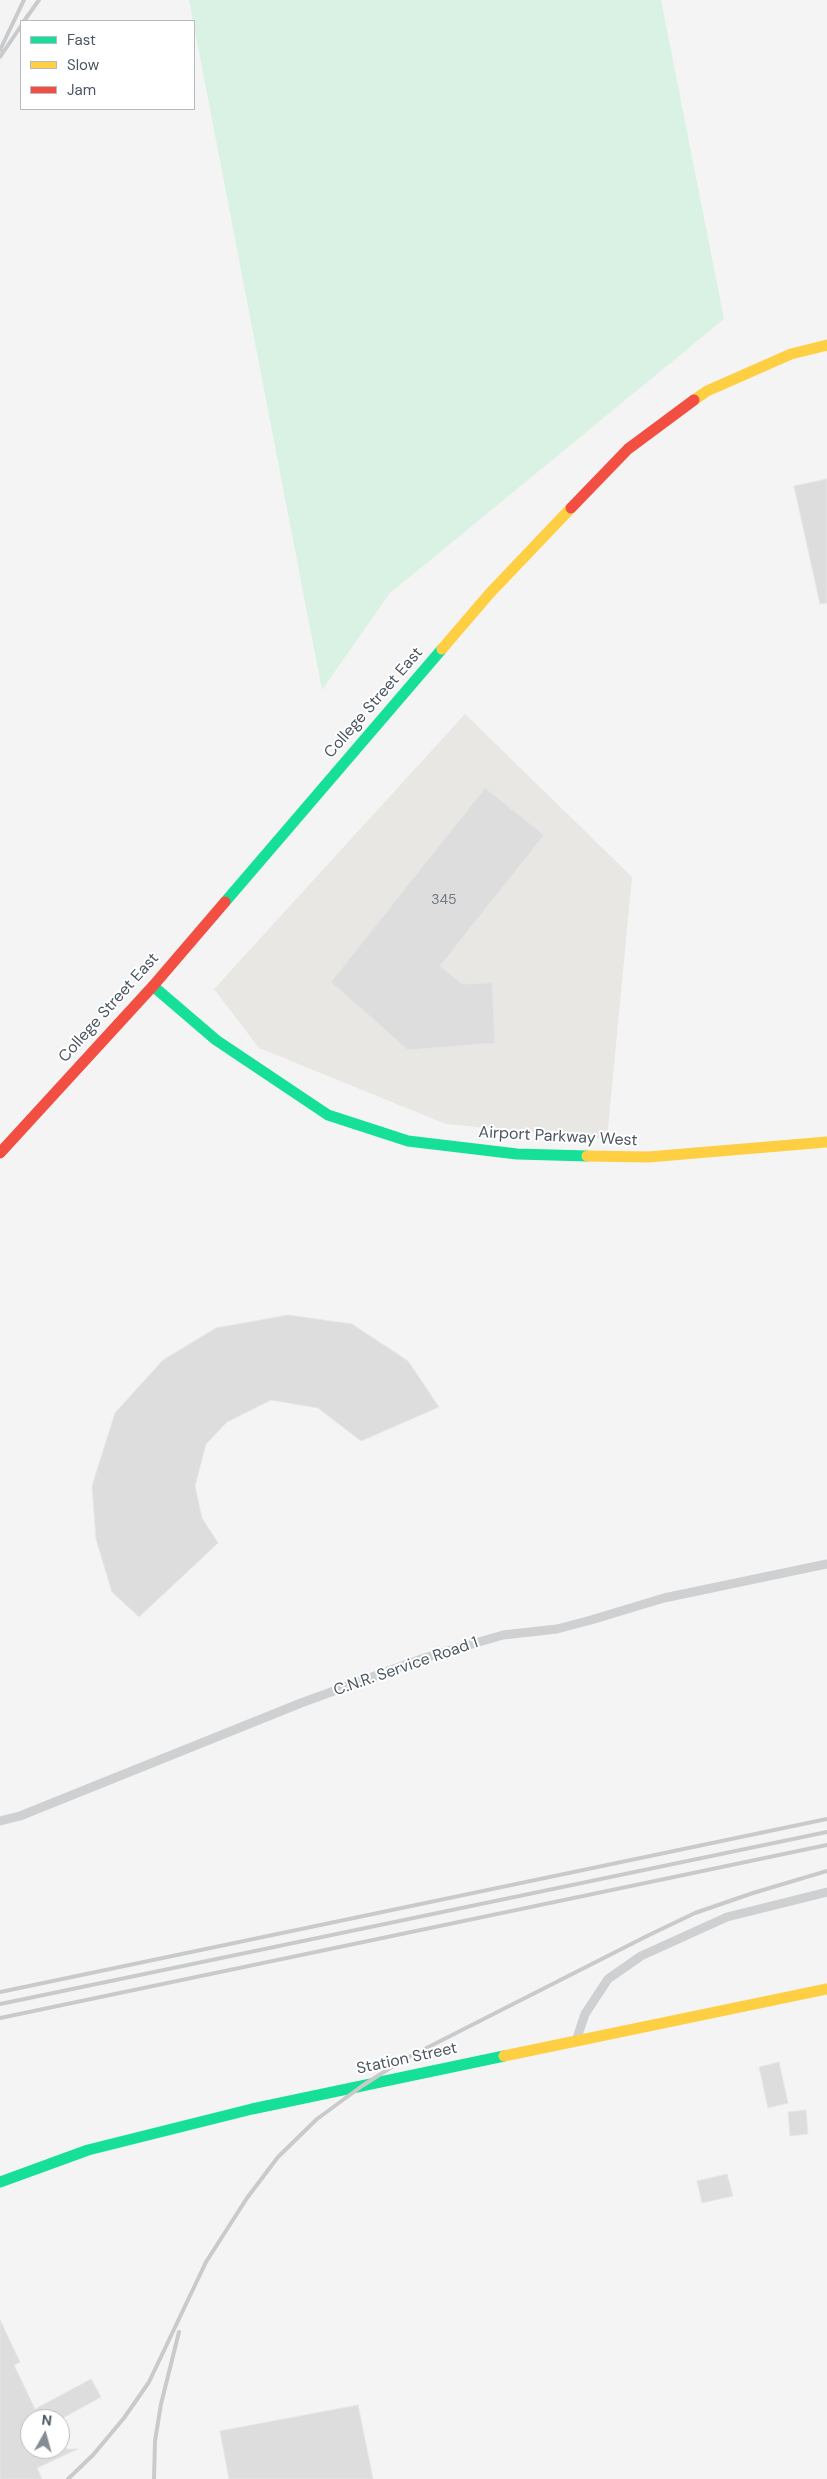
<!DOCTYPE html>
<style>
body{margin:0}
#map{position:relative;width:827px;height:2479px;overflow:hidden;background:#f4f4f4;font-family:"DM Sans",sans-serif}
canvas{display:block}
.legend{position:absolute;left:20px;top:20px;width:175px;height:90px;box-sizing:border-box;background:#fff;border:1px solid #b7bbc0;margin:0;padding:6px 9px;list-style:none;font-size:15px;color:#4a5661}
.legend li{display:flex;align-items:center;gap:10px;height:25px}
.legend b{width:25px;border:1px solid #b7bbc0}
.north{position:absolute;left:20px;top:2409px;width:50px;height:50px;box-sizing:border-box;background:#fff;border:1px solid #b7bbc0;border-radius:50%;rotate:7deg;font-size:14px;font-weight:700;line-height:20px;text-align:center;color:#4a5661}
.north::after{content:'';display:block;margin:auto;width:18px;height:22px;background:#868d94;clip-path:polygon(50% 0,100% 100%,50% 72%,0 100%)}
</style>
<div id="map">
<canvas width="827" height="2479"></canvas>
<ul class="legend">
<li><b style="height:6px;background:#16e098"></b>Fast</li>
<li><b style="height:6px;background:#ffcf43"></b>Slow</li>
<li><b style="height:6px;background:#f24e42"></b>Jam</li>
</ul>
<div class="north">N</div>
</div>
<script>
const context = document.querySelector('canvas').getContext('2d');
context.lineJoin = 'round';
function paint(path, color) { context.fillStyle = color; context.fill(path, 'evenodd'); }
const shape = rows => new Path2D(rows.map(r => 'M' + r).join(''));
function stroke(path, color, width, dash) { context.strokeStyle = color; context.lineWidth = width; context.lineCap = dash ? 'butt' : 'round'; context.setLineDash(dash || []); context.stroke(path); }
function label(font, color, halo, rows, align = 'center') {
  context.font = font + ' "DM Sans",sans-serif'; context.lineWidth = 4; context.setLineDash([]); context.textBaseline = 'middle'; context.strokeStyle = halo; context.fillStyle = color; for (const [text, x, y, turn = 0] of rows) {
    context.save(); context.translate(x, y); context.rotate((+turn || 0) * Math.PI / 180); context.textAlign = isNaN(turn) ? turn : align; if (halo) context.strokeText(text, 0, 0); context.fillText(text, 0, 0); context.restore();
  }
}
paint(shape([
 [465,714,632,877,607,1139,446,1124,259,1048,214,989]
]), '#e8e7e3');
paint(shape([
 [189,0,661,0,724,319,389,594,322,690]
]), '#d9f2e3');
const building = shape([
 [827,479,827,603,820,604,794,486,827,479],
 [485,788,544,835,440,966,462,984,492,983,495,1043,408,1050,331,982,485,788],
 [288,1315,352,1324,408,1361,439,1407,361,1441,318,1408,271,1400,227,1422,206,1444,195,1486,202,1518,218,1543,139,1617,112,1592,96,1539,92,1486,115,1413,163,1360,216,1328,288,1315],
 [779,2062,788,2103,768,2108,759,2067,779,2062],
 [806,2110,808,2134,790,2136,788,2112,806,2110],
 [727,2174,733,2196,702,2203,697,2181,727,2174],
 [0,2320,20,2362,14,2365,35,2409,91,2379,101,2397,61,2419,30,2419,30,2449,78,2449,37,2468,42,2479,0,2479,0,2320],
 [358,2405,373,2479,229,2479,220,2431,358,2405]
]);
paint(building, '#ddddde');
stroke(building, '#e5e6e7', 1);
stroke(shape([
 [0,1821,20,1816,301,1703,424,1658,503,1635,557,1629,591,1620,664,1598,827,1564],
 [577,2038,585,2014,608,1979,641,1956,727,1917,827,1892]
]), '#ced0d2', 9);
stroke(shape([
 [225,902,442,649],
 [153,986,216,1040,328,1115,408,1141,517,1154,587,1156],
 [0,2182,88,2150,252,2109,504,2056]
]), '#16e098', 11);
stroke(shape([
 [694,400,707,391,791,354,827,345],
 [442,649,490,593,571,508],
 [587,1156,648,1157,827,1142],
 [504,2056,827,1989]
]), '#ffcf43', 11);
stroke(shape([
 [571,508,628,449,694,400],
 [0,1153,153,986,225,902]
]), '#f24e42', 11);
stroke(shape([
 [24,21,39,0],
 [0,50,24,0],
 [0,57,21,26],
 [0,1992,827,1819],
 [0,2004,827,1832],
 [0,2018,827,1845],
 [68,2479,93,2455,124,2418,149,2382,206,2262,247,2198,278,2157,317,2119,362,2086,401,2061,647,1936,695,1913,753,1893,827,1871],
 [154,2479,155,2441,161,2404,179,2332]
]), '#c9cacc', 4);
label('14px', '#707881', null, [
 ["345",444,900]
]);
label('16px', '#4a5661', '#fff', [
 ["College Street East",374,703,-49],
 ["College Street East",109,1008,-48],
 ["Airport Parkway West",558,1137,3],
 ["C.N.R. Service Road 1",406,1667,-19],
 ["Station Street",407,2059,-12]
]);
</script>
